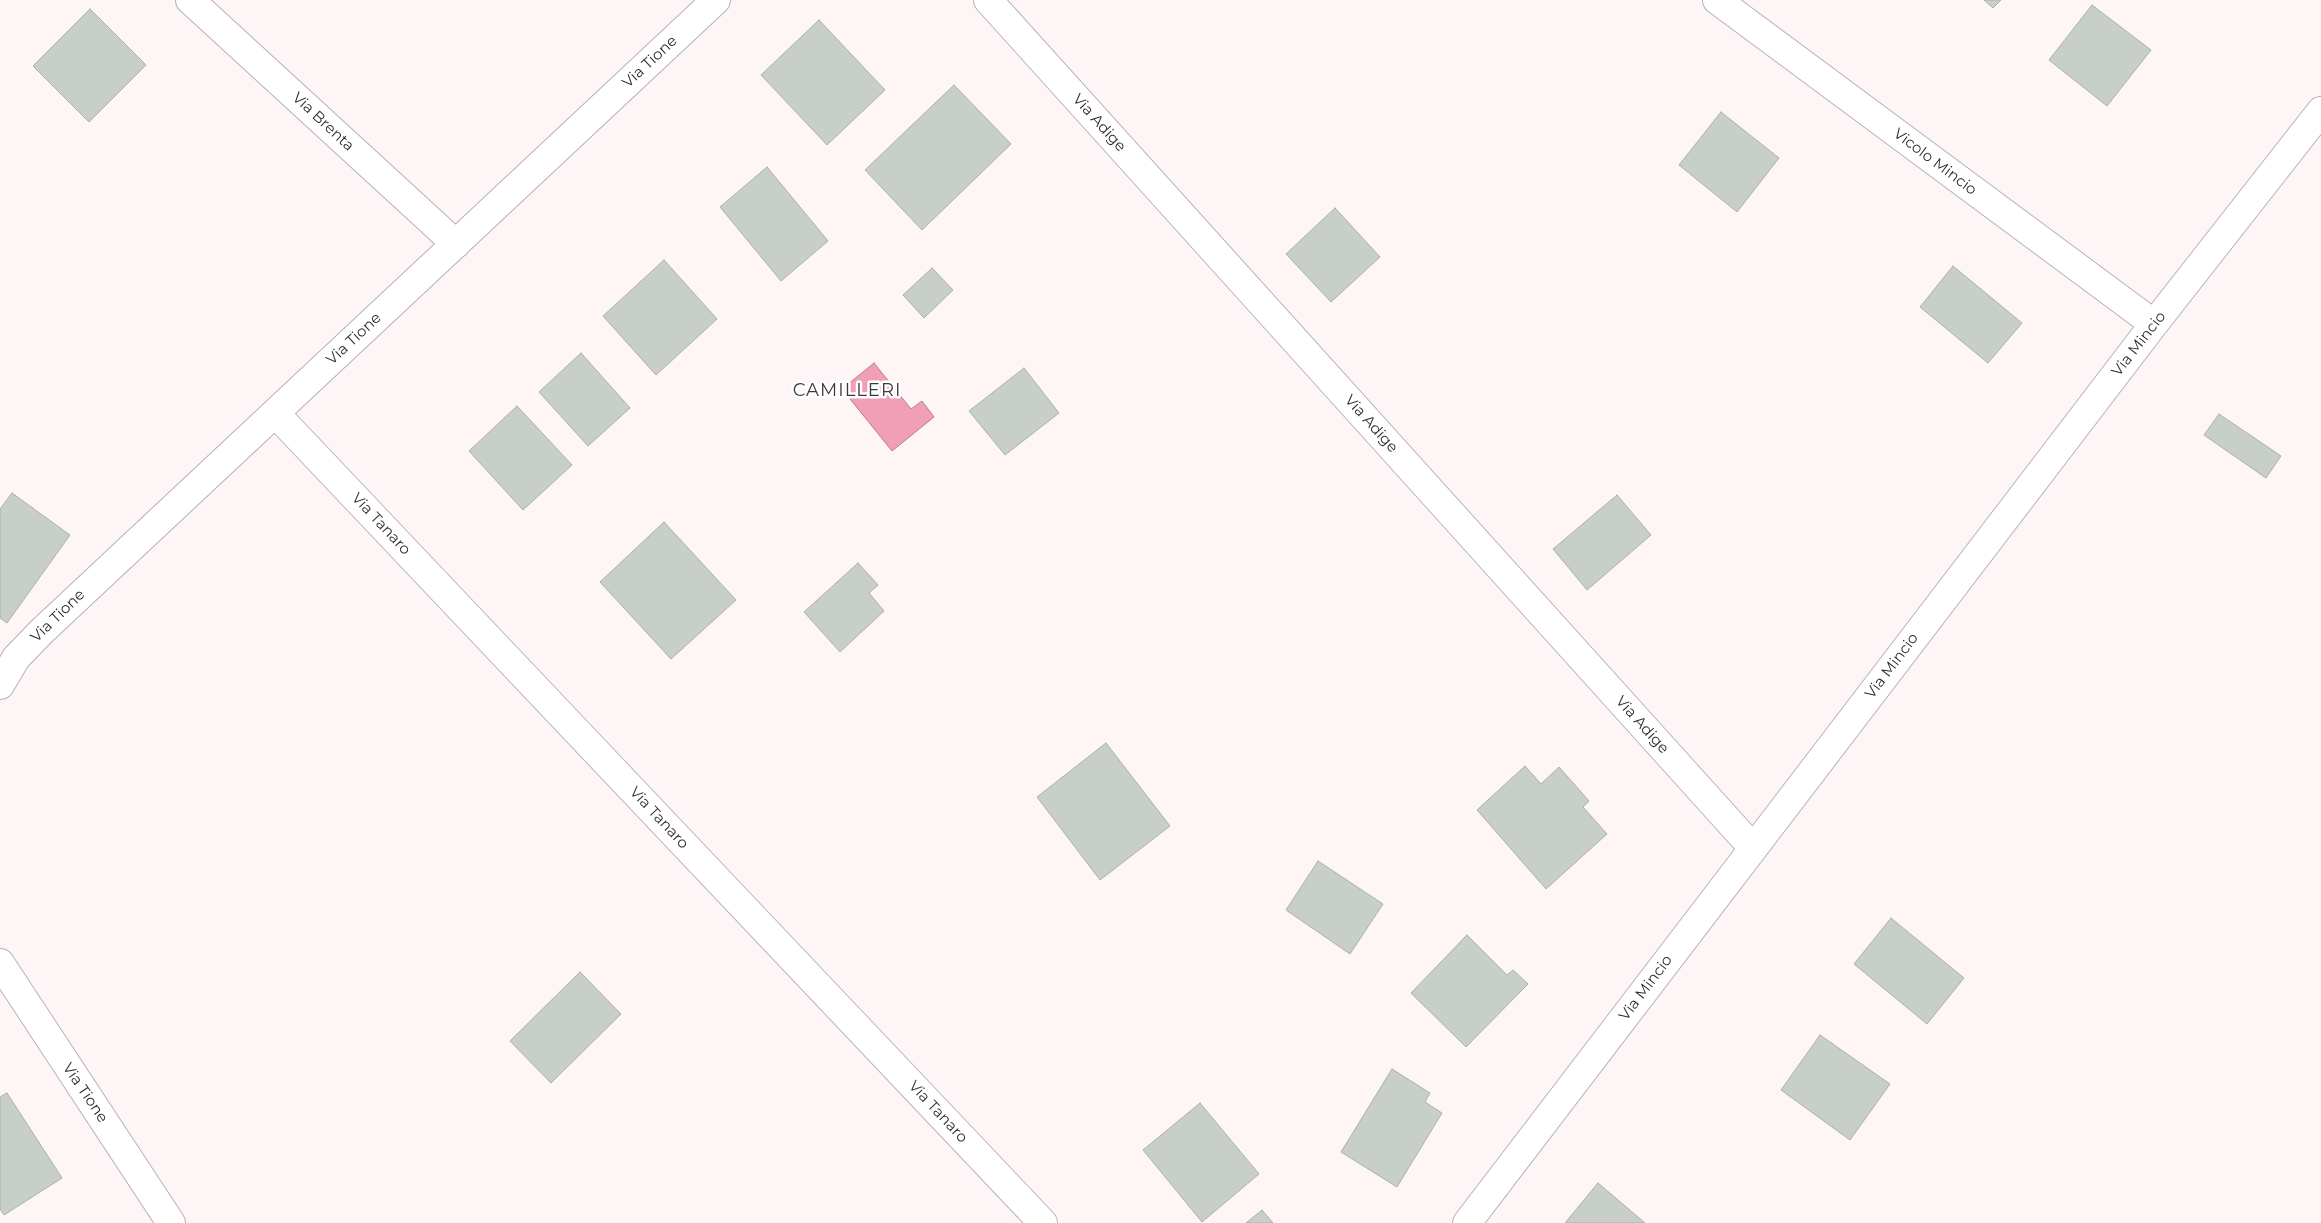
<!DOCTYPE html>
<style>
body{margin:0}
canvas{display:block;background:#fef5f7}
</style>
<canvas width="2321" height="1223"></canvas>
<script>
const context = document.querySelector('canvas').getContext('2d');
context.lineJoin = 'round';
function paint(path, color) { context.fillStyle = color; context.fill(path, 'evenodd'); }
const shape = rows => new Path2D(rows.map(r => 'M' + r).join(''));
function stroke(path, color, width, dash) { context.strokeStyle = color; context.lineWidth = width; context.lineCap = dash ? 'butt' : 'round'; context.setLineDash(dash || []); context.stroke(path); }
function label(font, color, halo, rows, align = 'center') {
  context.font = font + ' Montserrat,sans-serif'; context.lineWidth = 5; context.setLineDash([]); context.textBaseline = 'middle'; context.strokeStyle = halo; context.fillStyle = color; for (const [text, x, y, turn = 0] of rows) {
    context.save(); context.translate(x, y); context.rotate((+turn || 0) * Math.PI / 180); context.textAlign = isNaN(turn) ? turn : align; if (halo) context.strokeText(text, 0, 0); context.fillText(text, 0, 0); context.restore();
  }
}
const water = shape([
 [874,363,911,409,922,401,934,417,892,451,842,389,874,363]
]);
paint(water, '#f19fb6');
stroke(water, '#b77d8d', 1);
const building = shape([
 [1984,0,2001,0,1993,8,1984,0],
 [2092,5,2151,50,2107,106,2049,60,2092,5],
 [90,9,146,65,89,122,33,66,90,9],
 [819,20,885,90,827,145,761,75,819,20],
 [954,85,1011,144,922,230,865,170,954,85],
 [1721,112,1779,158,1737,212,1679,165,1721,112],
 [767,167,828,241,781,281,720,207,767,167],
 [1335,208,1380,257,1331,302,1286,254,1335,208],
 [664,260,717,319,656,375,603,316,664,260],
 [1953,266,2022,323,1988,363,1920,307,1953,266],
 [932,268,953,290,924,318,903,295,932,268],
 [581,353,630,408,588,446,539,392,581,353],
 [1024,368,1059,413,1005,455,969,411,1024,368],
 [517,406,572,465,523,510,469,451,517,406],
 [2219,414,2281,456,2266,478,2204,435,2219,414],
 [12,493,70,535,7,623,0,618,0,509,12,493],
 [1617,495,1651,535,1587,590,1553,549,1617,495],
 [664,522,736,600,671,659,600,582,664,522],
 [858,563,878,585,869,593,884,611,840,652,804,612,858,563],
 [1106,743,1170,826,1100,880,1037,797,1106,743],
 [1525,766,1541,784,1559,767,1589,801,1583,807,1607,834,1546,889,1477,810,1525,766],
 [1318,861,1383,904,1350,954,1286,910,1318,861],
 [1891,918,1964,978,1927,1024,1854,964,1891,918],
 [1467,935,1507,975,1513,970,1528,984,1466,1047,1411,993,1467,935],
 [580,972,621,1014,551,1083,510,1041,580,972],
 [1820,1035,1890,1084,1850,1140,1781,1090,1820,1035],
 [1392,1069,1430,1093,1425,1102,1442,1113,1397,1187,1341,1152,1392,1069],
 [7,1093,62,1178,4,1215,0,1209,0,1097,7,1093],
 [1200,1103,1259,1174,1202,1222,1143,1150,1200,1103],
 [1598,1183,1645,1223,1565,1223,1598,1183],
 [1262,1210,1273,1223,1246,1223,1262,1210]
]);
paint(building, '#c8cec8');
stroke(building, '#aab1aa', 1);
const minor = shape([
 [190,0,456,244],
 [988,0,1753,848],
 [1717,0,2154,324],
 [275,413,1043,1223],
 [0,685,16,658,41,632,716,0],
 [0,963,171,1223],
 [1467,1223,2154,324,2321,111]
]);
stroke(minor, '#bab0b3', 30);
stroke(minor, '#fff', 28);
label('15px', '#312d2e', '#fff', [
 ["Via Tione",650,62,-43],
 ["Via Brenta",323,122,43],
 ["Via Adige",1099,123,48],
 ["Vicolo Mincio",1935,162,37],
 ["Via Tione",354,339,-43],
 ["Via Mincio",2139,344,-52],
 ["Via Adige",1371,424,48],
 ["Via Tanaro",381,524,47],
 ["Via Tione",58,616,-44],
 ["Via Mincio",1892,666,-53],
 ["Via Adige",1642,725,48],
 ["Via Tanaro",659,818,47],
 ["Via Mincio",1646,988,-53],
 ["Via Tione",85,1093,56],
 ["Via Tanaro",938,1112,47]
]);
context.letterSpacing = '1px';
label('18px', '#3f3739', '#fff', [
 ["CAMILLERI",847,391]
]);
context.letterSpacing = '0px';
</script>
